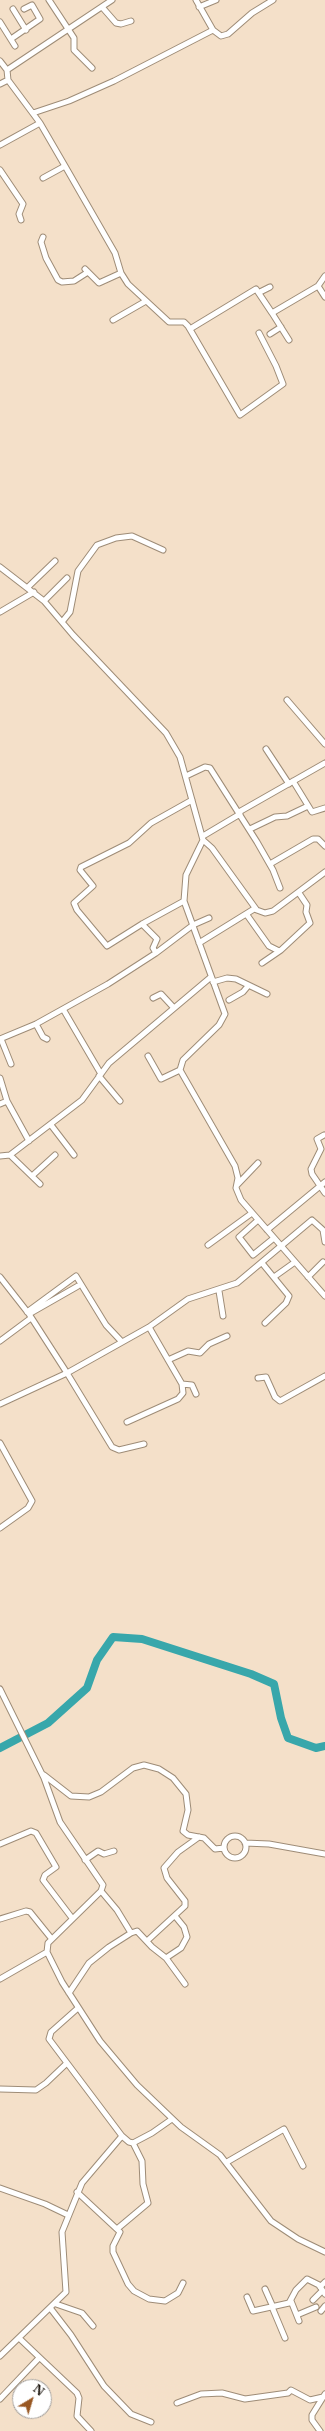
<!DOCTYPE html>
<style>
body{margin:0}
#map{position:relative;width:325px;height:2431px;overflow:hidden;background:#f4e0c9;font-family:"Libre Baskerville",serif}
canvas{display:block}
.north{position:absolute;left:12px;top:2379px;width:40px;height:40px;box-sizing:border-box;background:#fff;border:1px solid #a29f9c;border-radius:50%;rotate:38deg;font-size:11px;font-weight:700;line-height:16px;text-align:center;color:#160f07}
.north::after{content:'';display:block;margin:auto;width:14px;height:18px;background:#985722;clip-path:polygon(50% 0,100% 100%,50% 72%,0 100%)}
</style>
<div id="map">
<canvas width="325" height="2431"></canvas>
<div class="north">N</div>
</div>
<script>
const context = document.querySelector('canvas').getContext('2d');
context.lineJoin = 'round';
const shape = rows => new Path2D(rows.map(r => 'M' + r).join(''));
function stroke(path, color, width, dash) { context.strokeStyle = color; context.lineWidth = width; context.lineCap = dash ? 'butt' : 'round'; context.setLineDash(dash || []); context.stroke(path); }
stroke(shape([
 [0,1748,48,1723,87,1688,97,1660,113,1637,142,1639,251,1674,274,1684,281,1718,288,1738,316,1748,325,1746]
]), '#38a7ab', 8);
const minor = shape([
 [49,0,74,38,74,50,92,68],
 [196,0,213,30,221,36,228,34,252,13,273,0],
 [102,7,116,23,121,24,131,21],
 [199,7,216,0],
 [13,9,26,30],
 [0,22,15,46],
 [11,39,40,19,32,5,24,9],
 [0,61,7,70,8,80,40,123,65,166,115,253,121,273,128,284,169,322,184,322,188,326,240,415,283,384,276,366,259,333],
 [7,70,112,0],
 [0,84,8,80],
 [33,113,69,101,114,81,213,30],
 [0,145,40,123],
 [0,170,23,204,19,214,21,220],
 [43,178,65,166],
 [43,237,41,242,46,258,58,280,62,282,74,281,88,272],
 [85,269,99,283,121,273],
 [318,286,325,297],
 [260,292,270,287],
 [272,313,289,340],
 [113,320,146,301],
 [190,329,256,289,272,313,318,286,325,276],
 [270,334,281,327],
 [0,567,44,601,73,635,166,733,180,757,203,840,186,875,184,901,225,1014,219,1025,183,1060,180,1070,235,1166,238,1178,236,1188,241,1200,325,1296],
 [28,587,55,561],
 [44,601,67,578],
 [0,612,34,592],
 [62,622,70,612,78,571,97,545,116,538,132,536,163,550],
 [287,700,325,744],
 [266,749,289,784],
 [186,776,205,767,210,768,257,842,273,870,280,888],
 [293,781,312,812,325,808],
 [239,812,325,763],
 [250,829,275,817,287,816,308,806],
 [203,836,240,814],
 [203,840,212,848,256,909],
 [270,864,313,839,318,839,325,846],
 [184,901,142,924,107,946,77,910,74,903,93,886,80,870,81,867,129,843,151,823,192,800],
 [247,915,269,946,279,951],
 [142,924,157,939,153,948,156,953],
 [199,943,254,909,265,913,273,911,325,872],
 [262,963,281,950,310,923,306,912,307,905,299,893],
 [213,982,227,978,236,979,267,994],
 [153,998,161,994,174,1008],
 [229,1000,243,992,248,986],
 [63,1009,101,1074],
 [36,1024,43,1037,47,1039],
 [0,1039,36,1024,108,984,156,953,193,925,209,918],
 [1,1039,11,1064],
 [148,1056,161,1079,180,1070],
 [99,1076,120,1101],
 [0,1078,7,1101,29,1141],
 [0,1104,7,1101],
 [51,1125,74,1155],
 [324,1135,317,1139,321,1149,311,1169,312,1174,325,1193],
 [10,1155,82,1100,109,1063,211,977],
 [0,1156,10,1155,40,1184],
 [32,1176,55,1155],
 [237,1185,258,1163],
 [258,1220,239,1237,253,1255,274,1238],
 [267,1230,325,1182],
 [208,1245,252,1213],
 [262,1263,289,1296,286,1303,265,1323],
 [0,1277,29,1314,67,1373,0,1404],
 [274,1277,295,1262],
 [308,1277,323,1262],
 [219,1291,223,1316],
 [27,1312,76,1276,106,1325,122,1342],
 [29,1314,78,1286],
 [0,1341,31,1318],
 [168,1360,188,1351,200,1353,209,1344,227,1336],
 [258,1378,266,1377,275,1397,280,1401,325,1376],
 [182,1384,192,1385,196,1394],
 [127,1422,178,1399,183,1393,182,1384,149,1327],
 [0,1443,32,1501,28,1508,0,1528],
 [144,1444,119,1450,112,1447,67,1373,149,1327,188,1299,237,1283,312,1220,323,1230,325,1242],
 [0,1689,44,1778,60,1822,103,1885,101,1891,48,1943,47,1952,62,1982,100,2041,137,2085,181,2127,220,2155,271,2221,298,2239,325,2252],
 [44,1775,71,1796,89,1797,101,1792,133,1768,144,1765,159,1769,173,1778,186,1794,188,1810,183,1831,188,1835,204,1838,215,1849,224,1848],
 '224 1847a11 11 0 1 1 22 0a11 11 0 1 1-22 0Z',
 [245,1843,269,1844,325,1854],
 [0,1844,31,1831,36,1833,56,1867,45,1875,43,1880,72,1918],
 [85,1860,98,1851,104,1854,114,1851],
 [101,1891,117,1910,131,1933,137,1931,152,1947,166,1958,185,1984],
 [0,1919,26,1911,30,1912,51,1938],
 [147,1941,185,1906,185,1901,167,1878,164,1868,178,1852,199,1837],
 [166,1958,181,1948,187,1937,184,1927,175,1916],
 [0,1979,47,1952],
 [69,1993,89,1963,109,1947,131,1933],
 [78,2008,51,2032,49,2039,122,2136],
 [0,2089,36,2090,46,2083,67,2063],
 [227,2162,284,2129,303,2166],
 [0,2188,45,2204,68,2215],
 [77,2192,120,2232,113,2246,113,2252,128,2284,134,2291,149,2299,165,2301,178,2293,183,2283],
 [117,2229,148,2203,143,2184,142,2161,133,2143],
 [320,2287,325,2282],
 [265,2289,273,2307],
 [247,2297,253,2311,289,2303,296,2290,307,2279,319,2285,325,2294],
 [313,2300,322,2291],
 [291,2301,299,2321],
 [56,2304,82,2313,93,2326],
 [272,2307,285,2338],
 [51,2309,71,2335,104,2386,131,2414,151,2422],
 [321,2311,325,2306],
 [297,2315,316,2307],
 [19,2338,77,2393,79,2398,77,2416,91,2431],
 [0,2356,66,2292,62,2232,82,2183,122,2136,129,2142,133,2143,152,2133,172,2119],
 [0,2399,39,2358],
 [177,2403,201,2394,222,2393,245,2399,288,2393,291,2390,310,2400,323,2397],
 [320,2431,312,2420,312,2415,325,2394]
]);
stroke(minor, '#9e8c77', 7);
stroke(minor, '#fff', 5);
</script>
